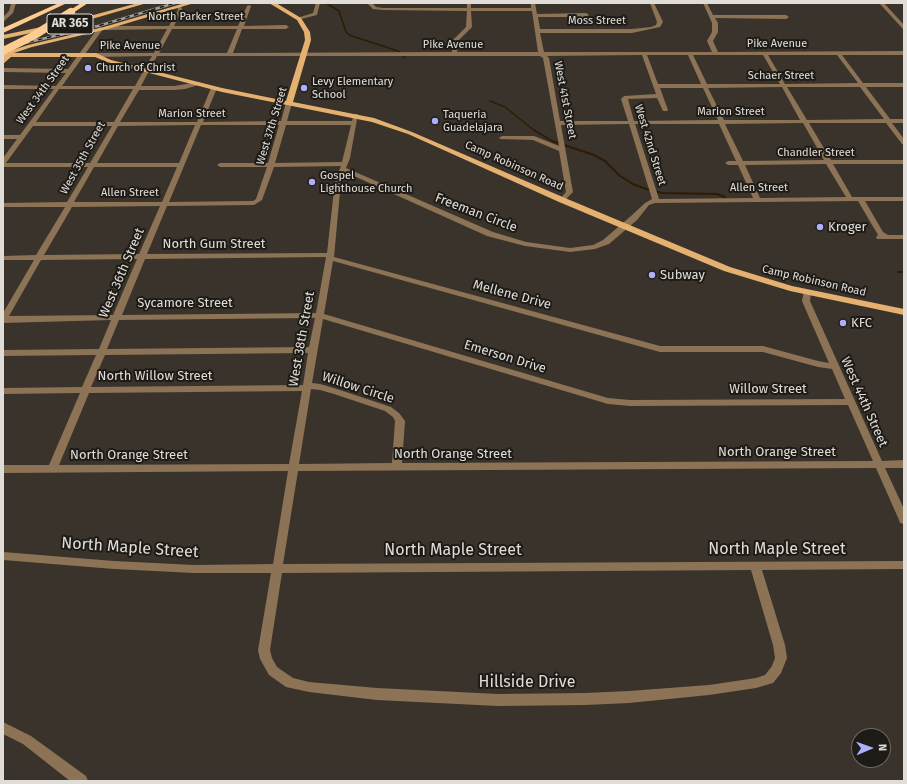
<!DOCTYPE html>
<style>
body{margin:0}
#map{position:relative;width:907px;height:784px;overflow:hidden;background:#39332b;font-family:"Fira Sans",sans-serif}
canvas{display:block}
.frame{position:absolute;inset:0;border:4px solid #e0dcd7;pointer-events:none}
.north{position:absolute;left:851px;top:728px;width:40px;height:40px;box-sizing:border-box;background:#1e1b17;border:1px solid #6c6864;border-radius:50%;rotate:88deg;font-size:11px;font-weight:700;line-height:16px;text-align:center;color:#e0dcd7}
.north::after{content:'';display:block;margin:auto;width:14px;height:18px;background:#acaffb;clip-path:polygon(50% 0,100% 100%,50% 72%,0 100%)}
</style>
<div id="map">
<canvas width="907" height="784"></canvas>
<div class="frame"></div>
<div class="north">N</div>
</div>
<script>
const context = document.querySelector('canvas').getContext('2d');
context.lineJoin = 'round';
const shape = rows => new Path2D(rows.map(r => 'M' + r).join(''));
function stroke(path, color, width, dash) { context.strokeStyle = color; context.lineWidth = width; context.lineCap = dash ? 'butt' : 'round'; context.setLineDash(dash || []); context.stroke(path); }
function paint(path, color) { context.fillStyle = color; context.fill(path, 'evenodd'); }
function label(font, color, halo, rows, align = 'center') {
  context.font = font + ' "Fira Sans",sans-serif'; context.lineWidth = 4; context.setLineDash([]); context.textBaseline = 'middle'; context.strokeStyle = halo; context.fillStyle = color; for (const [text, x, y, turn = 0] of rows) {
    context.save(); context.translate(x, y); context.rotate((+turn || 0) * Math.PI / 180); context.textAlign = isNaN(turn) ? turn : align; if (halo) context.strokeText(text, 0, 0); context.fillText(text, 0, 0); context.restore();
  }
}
stroke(shape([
 [326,3,339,11,346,32,349,35,398,51,405,58],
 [490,101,505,107,535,131]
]), '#2e1c03', 1.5);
stroke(shape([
 [534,130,552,141,594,155,605,161,620,176,633,184,646,189,662,193,717,194,725,197],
 [898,272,904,272]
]), '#2e1c03', 2);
paint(shape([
 [3,3,16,3,13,13,3,22,3,17,9,11,11,4,3,4,3,3],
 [316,3,320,3,317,15,297,20,297,18,313,13,316,3],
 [367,3,372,3,376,7,383,8,467,8,467,3,471,3,471,8,531,8,531,3,535,3,537,14,586,13,589,15,586,17,538,17,540,29,632,29,651,27,656,25,657,22,650,3,654,3,663,22,660,27,632,33,540,33,544,52,712,52,707,41,712,32,712,23,703,3,707,3,713,15,786,15,789,17,786,19,715,18,718,23,718,32,713,41,718,52,904,51,904,55,842,55,863,83,904,83,904,87,866,87,890,119,904,119,904,123,892,123,904,139,904,145,902,144,886,123,809,123,831,160,904,160,904,164,833,164,852,197,904,197,904,201,865,201,883,232,888,235,904,235,904,239,877,239,876,237,878,235,858,201,655,203,649,205,637,220,609,244,595,249,570,252,525,246,487,236,345,172,341,181,334,257,660,346,763,346,818,361,829,363,802,301,804,290,810,290,811,292,810,301,882,461,904,460,904,468,885,468,904,509,904,524,900,523,899,520,876,468,298,471,283,564,904,561,904,569,762,570,785,645,787,658,781,673,773,683,756,688,709,695,629,703,585,705,498,706,377,700,309,692,286,687,269,675,260,659,258,650,271,573,194,573,114,569,3,560,3,552,114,561,194,565,273,564,288,471,3,473,3,465,49,465,80,393,3,394,3,388,82,387,96,355,3,356,3,350,99,349,111,320,3,323,3,313,34,260,3,260,3,256,36,255,65,207,3,207,3,203,67,202,88,167,3,167,3,158,17,139,3,139,3,135,20,135,54,89,3,89,3,85,56,86,66,73,3,72,3,68,68,69,98,28,100,27,103,29,62,86,135,86,152,56,96,57,93,55,96,53,154,53,167,29,106,30,103,28,106,26,169,26,178,10,177,6,179,5,181,6,182,10,174,26,238,26,247,6,249,5,251,6,244,26,286,25,289,27,286,29,242,29,233,53,452,52,453,40,466,27,467,11,383,10,373,9,367,3],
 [471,11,532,11,538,52,457,52,459,40,472,27,471,11],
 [172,29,237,29,227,53,159,53,172,29],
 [642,55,656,94,624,96,621,99,628,121,560,121,549,58,547,56,642,55],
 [647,55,688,55,701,84,658,84,647,55],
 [693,55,763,55,780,84,707,84,693,55],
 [768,55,837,55,858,83,785,84,768,55],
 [157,56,540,56,543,58,559,146,534,136,502,136,499,138,500,139,533,140,559,151,566,192,559,200,562,202,564,201,573,192,561,125,629,124,652,199,645,203,631,216,603,240,593,245,570,248,526,242,493,232,346,168,350,158,358,114,354,114,352,121,287,121,292,103,289,101,286,103,281,121,203,122,217,88,214,86,211,88,197,122,120,122,139,90,174,90,185,89,202,84,199,82,174,86,141,86,157,56],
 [782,87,800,120,724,120,708,88,782,87],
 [787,87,860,87,884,119,807,120,787,87],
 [660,88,703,88,718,120,634,121,628,99,657,98,663,111,667,111,668,110,660,88],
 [59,89,133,89,114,122,36,122,59,89],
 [803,123,824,160,743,161,725,124,803,123],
 [635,124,719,124,736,161,728,161,725,163,728,165,738,165,753,198,659,199,635,124],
 [195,125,179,163,97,163,118,126,195,125],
 [201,125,279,125,268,163,220,163,217,165,220,167,267,167,256,199,253,201,169,202,201,125],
 [286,125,351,125,342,162,275,163,286,125],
 [33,126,112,126,90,163,6,163,33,126],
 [826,164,846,197,760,198,745,165,826,164],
 [341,166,335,181,327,253,147,254,167,206,254,205,262,200,274,167,341,166],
 [94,167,177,167,162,202,74,202,94,167],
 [160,206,139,254,44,255,72,207,160,206],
 [326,257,316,313,122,315,145,259,326,257],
 [137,259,113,315,9,316,41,260,137,259],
 [333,261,660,352,763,352,818,367,832,369,845,399,630,400,608,398,324,314,333,261],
 [315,318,309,347,107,349,119,320,315,318],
 [323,319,608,404,630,406,848,405,873,461,402,463,405,421,399,413,391,407,340,390,320,384,312,383,323,319],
 [308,353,303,385,91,387,105,355,308,353],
 [311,389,320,390,334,394,385,411,393,417,395,421,392,463,299,464,311,389],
 [302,391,289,464,59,465,89,393,302,391],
 [751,570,773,645,775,658,772,666,765,675,756,678,709,685,629,691,585,693,498,694,377,688,309,682,293,678,277,667,272,658,270,650,282,573,751,570],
 [879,3,884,3,904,25,904,30,879,3],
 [3,722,31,736,86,776,88,781,70,781,23,744,3,734,3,722]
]), '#8c7355');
paint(shape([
 [138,3,147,3,78,23,3,39,3,35,75,20,138,3],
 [185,3,194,3,108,29,32,47,14,53,96,53,111,60,222,88,286,101,305,40,304,32,297,20,269,3,276,3,301,18,310,32,311,40,293,102,374,118,412,132,565,198,730,267,792,286,904,309,904,315,790,291,724,271,559,202,408,134,372,122,222,92,107,62,95,57,11,57,3,64,4,57,3,57,3,53,8,53,10,51,28,45,104,27,185,3]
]), '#e5b170');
paint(shape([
 [59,3,67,3,3,33,3,28,59,3],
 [81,3,88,3,73,13,69,13,69,11,81,3]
]), '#fecc90');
const rail = shape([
 [3,48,98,26,175,3]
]);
stroke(rail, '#a29e97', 2.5);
stroke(rail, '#1e1b17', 1.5, [4.5]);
stroke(shape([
 [3,51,33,36,71,12]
]), '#fecc90', 8);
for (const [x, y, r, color] of [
 [88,68,4,"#acaffb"],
 [304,88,4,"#acaffb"],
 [435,121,4,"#acaffb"],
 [312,182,4,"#acaffb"],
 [820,227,4,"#acaffb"],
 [652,275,4,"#acaffb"],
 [843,323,4,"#acaffb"]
]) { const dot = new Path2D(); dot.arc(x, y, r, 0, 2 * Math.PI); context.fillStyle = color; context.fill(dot); stroke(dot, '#1e1b17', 1.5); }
label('11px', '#e0dcd7', '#1e1b17', [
 ["North Parker Street",196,17],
 ["Moss Street",597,21],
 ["Pike Avenue",777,44],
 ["Pike Avenue",453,45],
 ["Pike Avenue",130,46],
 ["Schaer Street",781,76],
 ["West 34th Street",43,90,-54],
 ["West 41st Street",565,100,79],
 ["Marion Street",731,112],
 ["Marion Street",192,114],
 ["West 37th Street",272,126,-73],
 ["West 42nd Street",650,145,73],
 ["Chandler Street",816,153],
 ["West 35th Street",83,158,-61],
 ["Camp Robinson Road",514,166,24],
 ["Allen Street",759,188],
 ["Allen Street",130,193],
 ["Camp Robinson Road",814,281,13]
]);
label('11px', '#e0dcd7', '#1e1b17', [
 ["Church of Christ",96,68],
 ["Levy Elementary",312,82],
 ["School",312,95],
 ["Taqueria",443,115],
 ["Guadelajara",443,128],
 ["Gospel",320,176],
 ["Lighthouse Church",320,189]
], 'left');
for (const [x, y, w] of [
 [70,24,46]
]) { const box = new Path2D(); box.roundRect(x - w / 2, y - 10, w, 20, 3); context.fillStyle = '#1e1b17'; context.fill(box); stroke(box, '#e0dcd7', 1); }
label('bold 12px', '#e0dcd7', null, [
 ["AR 365",70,24]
]);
label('13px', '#e0dcd7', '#1e1b17', [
 ["Freeman Circle",476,213,21],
 ["North Gum Street",214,244],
 ["West 36th Street",122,273,-67],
 ["Mellene Drive",512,295,15],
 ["Sycamore Street",185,303],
 ["West 38th Street",302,339,-80],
 ["Emerson Drive",505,357,17],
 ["North Willow Street",155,376],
 ["Willow Circle",358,388,18],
 ["Willow Street",768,389],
 ["West 44th Street",864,402,66],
 ["North Orange Street",777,452],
 ["North Orange Street",453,454],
 ["North Orange Street",129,455]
]);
label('13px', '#e0dcd7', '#1e1b17', [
 ["Kroger",828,227],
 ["Subway",660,275],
 ["KFC",851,323]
], 'left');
label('16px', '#e0dcd7', '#1e1b17', [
 ["North Maple Street",130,548,4],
 ["North Maple Street",777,550],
 ["North Maple Street",453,551],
 ["Hillside Drive",527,683]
]);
</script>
